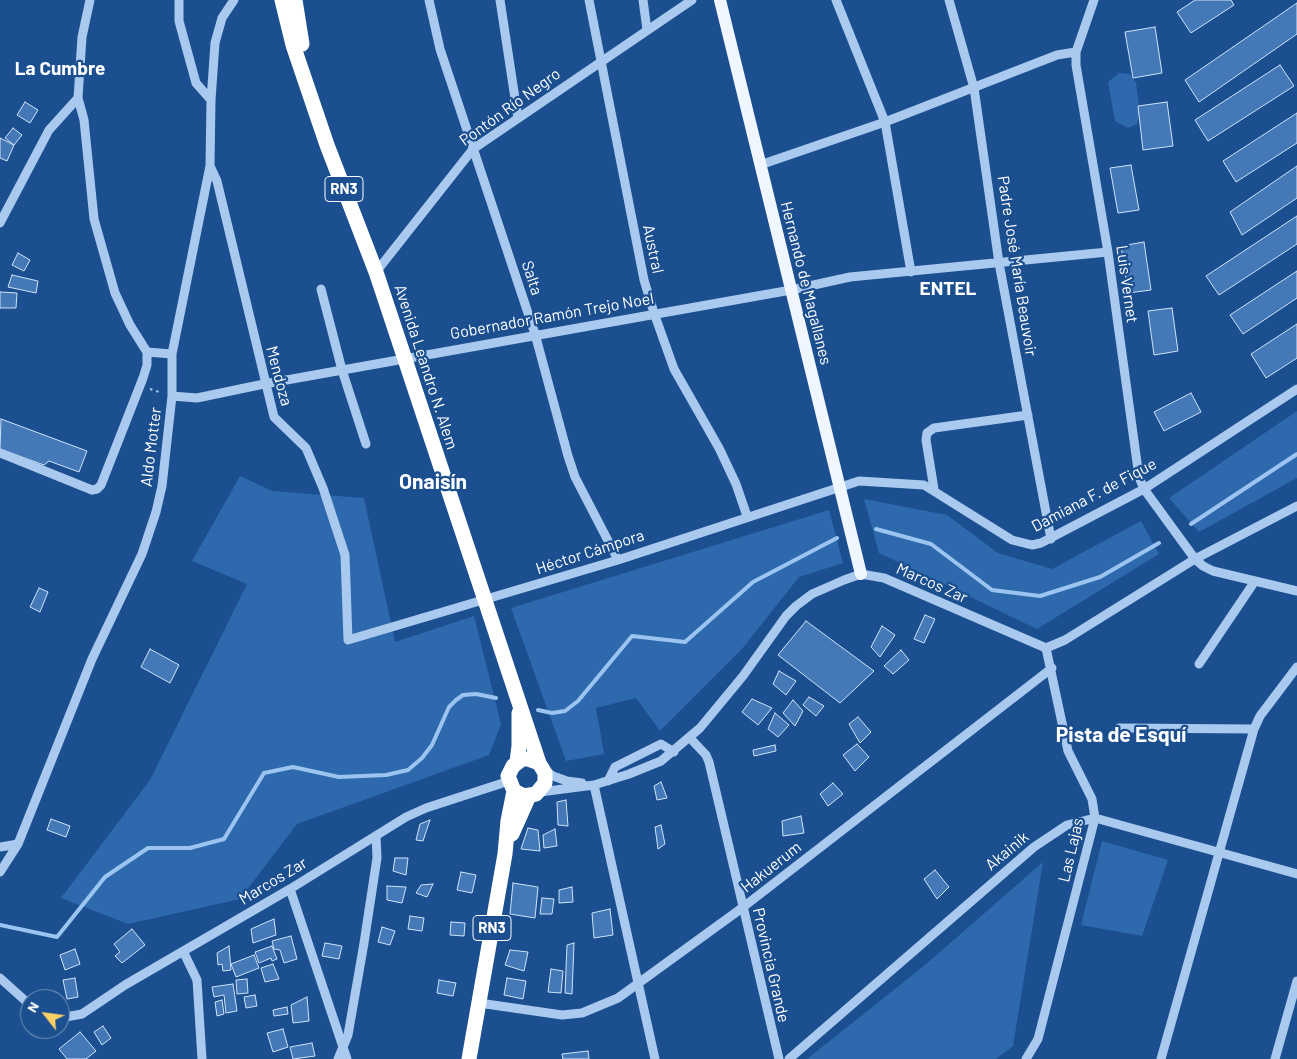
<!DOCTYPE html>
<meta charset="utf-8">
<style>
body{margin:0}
#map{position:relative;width:1297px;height:1059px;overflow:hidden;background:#1b4f8f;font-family:Barlow,sans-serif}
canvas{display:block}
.north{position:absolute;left:20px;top:989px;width:50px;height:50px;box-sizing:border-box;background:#1b4f8f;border:1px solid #7695bc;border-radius:50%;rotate:300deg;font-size:14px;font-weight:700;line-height:20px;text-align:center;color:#fff}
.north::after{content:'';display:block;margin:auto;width:18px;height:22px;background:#ffd166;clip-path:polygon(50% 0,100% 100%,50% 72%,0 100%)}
</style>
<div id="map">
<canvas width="1297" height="1059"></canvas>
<div class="north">N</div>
</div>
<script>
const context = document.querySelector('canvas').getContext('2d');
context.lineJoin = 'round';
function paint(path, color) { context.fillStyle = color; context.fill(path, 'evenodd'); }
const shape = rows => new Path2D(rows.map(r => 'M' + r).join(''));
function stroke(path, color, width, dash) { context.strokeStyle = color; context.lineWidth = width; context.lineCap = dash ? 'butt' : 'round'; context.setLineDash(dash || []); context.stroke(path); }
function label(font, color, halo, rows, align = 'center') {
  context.font = font + ' Barlow,sans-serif'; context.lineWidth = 4.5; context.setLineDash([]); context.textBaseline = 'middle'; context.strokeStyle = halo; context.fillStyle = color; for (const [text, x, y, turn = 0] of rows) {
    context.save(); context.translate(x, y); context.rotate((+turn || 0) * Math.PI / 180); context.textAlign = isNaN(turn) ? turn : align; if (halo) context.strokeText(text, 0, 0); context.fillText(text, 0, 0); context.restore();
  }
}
paint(shape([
 [1119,73,1130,74,1136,83,1140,113,1137,124,1128,128,1115,121,1108,82],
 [1297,411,1297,478,1199,532,1169,498],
 [240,476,272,491,364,498,395,642,474,616,501,724,489,755,297,824,240,899,128,924,61,898,150,780,247,584,192,561],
 [864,499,947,515,998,553,1052,569,1141,521,1159,554,1037,629,879,553],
 [829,510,843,563,799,577,742,649,660,731,636,698,596,708,604,754,566,761,511,608],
 [1102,841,1168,860,1142,936,1081,925],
 [1043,862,1013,1046,996,1059,807,1059,925,965]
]), '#2e69ad');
stroke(shape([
 [1191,524,1297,454],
 [876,529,931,544,992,590,1040,596,1100,577,1159,543],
 [538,710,552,713,565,711,578,701,632,636,685,642,753,582,837,538],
 [0,925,57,937,105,877,148,848,190,848,224,839,264,773,293,767,339,777,386,775,408,770,422,758,432,745,449,707,456,700,463,695,476,694,496,698]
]), '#9cc4f0', 4);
const building = shape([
 [1195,0,1231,0,1234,5,1191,33,1177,12,1195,0],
 [1297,3,1297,34,1199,102,1185,80,1297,3],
 [1155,27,1162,73,1133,78,1125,32,1155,27],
 [1280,65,1294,86,1208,141,1195,120,1280,65],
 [25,102,38,110,30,123,17,115,25,102],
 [1167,102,1173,146,1143,150,1138,106,1167,102],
 [1297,113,1297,143,1236,182,1223,161,1297,113],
 [13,128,22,135,14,145,5,138,13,128],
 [0,138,14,145,7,161,0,158,0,138],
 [1131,165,1139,210,1118,213,1110,168,1131,165],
 [1297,166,1297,198,1242,235,1230,212,1297,166],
 [1297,216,1297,244,1219,295,1206,276,1297,216],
 [1144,242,1151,290,1128,293,1121,246,1144,242],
 [18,253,30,260,24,271,12,265,18,253],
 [1297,271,1297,298,1243,334,1230,315,1297,271],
 [12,275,38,281,36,293,8,287,12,275],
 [0,292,17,293,16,308,0,308,0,292],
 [1172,308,1178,351,1154,355,1148,311,1172,308],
 [1297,324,1297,358,1266,378,1251,354,1297,324],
 [1191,393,1201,412,1164,431,1154,412,1191,393],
 [1,419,87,451,79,472,49,461,44,465,0,449,1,419],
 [39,588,48,592,40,612,30,607,39,588],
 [925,615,935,619,924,643,914,639,925,615],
 [806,621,874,671,840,703,778,655,806,621],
 [882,626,895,635,880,657,871,647,882,626],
 [150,649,179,665,170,683,141,667,150,649],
 [901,650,909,660,893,674,884,666,901,650],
 [779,671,796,681,786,695,773,684,779,671],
 [809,697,824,706,816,716,803,705,809,697],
 [752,699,772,708,758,725,742,712,752,699],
 [793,700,803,711,795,726,783,713,793,700],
 [775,713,789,725,778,737,768,729,775,713],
 [858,717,871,732,860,743,849,724,858,717],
 [857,744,869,757,855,771,843,755,857,744],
 [775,745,776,751,754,756,753,750,775,745],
 [661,782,667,798,657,800,654,786,661,782],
 [833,783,843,794,828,806,820,794,833,783],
 [566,800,568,826,558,825,557,802,566,800],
 [801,816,804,833,783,836,782,821,801,816],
 [51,819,70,826,66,837,47,830,51,819],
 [430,820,423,841,416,840,420,824,430,820],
 [661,825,665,844,658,849,655,827,661,825],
 [528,828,538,830,540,851,521,849,528,828],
 [555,829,557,846,544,848,543,835,555,829],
 [395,858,408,858,406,875,393,871,395,858],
 [935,870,949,887,937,899,924,879,935,870],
 [461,872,476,875,472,893,457,890,461,872],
 [513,883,538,887,535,918,510,914,513,883],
 [433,884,427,897,416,893,421,885,433,884],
 [387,886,406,887,402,903,387,900,387,886],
 [572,887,573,902,559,903,559,890,572,887],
 [542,898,554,899,552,914,540,914,542,898],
 [610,909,613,935,594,938,592,913,610,909],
 [410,916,424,918,422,931,408,929,410,916],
 [274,919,276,935,253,943,251,929,274,919],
 [451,922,465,923,464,936,450,935,451,922],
 [382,927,395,931,390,945,378,942,382,927],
 [132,929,145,945,122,963,115,956,120,952,114,944,132,929],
 [291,936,297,959,284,963,280,950,274,949,272,941,291,936],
 [325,943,342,946,339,959,322,956,325,943],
 [574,943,572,994,565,993,567,945,574,943],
 [229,946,231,970,223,971,222,964,218,965,217,953,229,946],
 [272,946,277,959,272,961,271,958,259,963,255,952,272,946],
 [75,949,80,964,65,970,60,955,75,949],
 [510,950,528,952,524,971,505,965,510,950],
 [254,955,259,968,236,977,231,964,254,955],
 [273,964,279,979,265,982,261,968,273,964],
 [551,969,563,971,561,993,548,992,551,969],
 [75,978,78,997,67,999,63,980,75,978],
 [507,978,526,981,523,999,504,995,507,978],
 [247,979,248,993,237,994,236,980,247,979],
 [439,980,456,983,453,996,437,993,439,980],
 [233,984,237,1011,226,1013,224,995,214,997,212,987,233,984],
 [255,995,257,1006,246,1008,244,997,255,995],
 [307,997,309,1021,293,1023,291,1005,307,997],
 [222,1000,224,1014,217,1016,215,1002,222,1000],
 [287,1007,288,1014,274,1016,273,1010,287,1007],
 [103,1026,111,1038,102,1045,94,1032,103,1026],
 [283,1029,288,1047,273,1052,267,1033,283,1029],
 [80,1032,96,1051,86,1059,67,1059,59,1049,80,1032],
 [312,1043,315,1056,293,1059,290,1047,312,1043],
 [588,1051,589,1059,563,1059,562,1054,588,1051]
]);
paint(building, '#4478b7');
stroke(building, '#cfe3fa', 1);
stroke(shape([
 [150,389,162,393]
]), '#a9c9ee', 2, [2.5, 4]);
stroke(shape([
 [179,0,179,21,196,83,211,100],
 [429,0,440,49,535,334,568,456,575,477,618,560],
 [500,0,518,118],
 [589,0,644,280,654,313,674,369,719,448,736,484,747,516],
 [643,0,647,30],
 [836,0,885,122,911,272],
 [949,0,974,88,999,263,1051,539],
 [1094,0,1076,52,1076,65,1108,252,1139,477,1144,489,1195,559,1203,566,1213,571,1297,591],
 [78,98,84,120,94,219,115,293,130,325,147,352,172,354],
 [760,165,885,122,1057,55,1076,52],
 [210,166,217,181,274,417,306,448,323,488,345,555,348,640,618,560,859,481,924,485,1012,540,1032,545,1041,543,1144,489,1297,389],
 [0,223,49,130,78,98,82,37,90,0],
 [376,272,473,149,692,0],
 [321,289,342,370,366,444],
 [172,396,197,398,264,384,791,290,850,277,1108,252],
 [0,453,92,490,97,489,101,485,143,378,147,365,147,352],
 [934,489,926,440,927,433,934,428,1028,415],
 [1199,664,1255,581],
 [1119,728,1254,729],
 [690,738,706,755,709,762,779,1059],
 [543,769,553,776,567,781,582,783],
 [608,781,615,767,661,744,674,752],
 [594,785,655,1059],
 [540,792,594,785,629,774,661,761,700,728,743,676,786,616,796,606,812,594,844,580,861,574,884,578,1046,648,1065,640,1195,559,1297,506],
 [0,847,18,844],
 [0,872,18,844,92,659,142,554,156,512,162,486,172,396,172,354,210,166,211,100,215,43,222,18,234,0],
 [290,889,347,1059],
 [183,951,197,980,202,1059],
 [0,978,30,1005],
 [479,1003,562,1015,582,1013,618,998,742,908,1052,668],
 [60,1018,82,1014,125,985,290,889,406,817,426,808,509,781],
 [338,1059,348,1035,364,943,377,858,376,836],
 [789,1059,1034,847,1067,825,1095,818,1297,874],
 [1026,1059,1038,1039,1095,818,1092,799,1068,751,1046,648],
 [1161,1059,1254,729,1260,716,1297,667],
 [1275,1059,1297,981]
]), '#a9c9ee', 9);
stroke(shape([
 [720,0,861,574]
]), '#f0f6ff', 12);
stroke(shape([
 [282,0,293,45,327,145,376,272,539,763,545,773,545,783,536,794,524,796,514,791,508,776,513,766,522,759,528,759,539,763],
 [295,0,302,44],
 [517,762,519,746,519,713],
 [512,834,529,796],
 [469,1059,505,854,508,821,514,791]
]), '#fff', 15);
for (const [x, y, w] of [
 [344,189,38],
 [492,928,38]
]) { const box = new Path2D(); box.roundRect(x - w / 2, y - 12.5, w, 25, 4); context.fillStyle = '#1b4f8f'; context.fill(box); stroke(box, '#fff', 1); }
label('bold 15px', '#fff', null, [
 ["RN3",344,189],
 ["RN3",492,928]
]);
label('16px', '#fff', '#1b4f8f', [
 ["Pontón Río Negro",510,107,-36],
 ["Austral",653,249,78],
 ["Padre José María Beauvoir",1017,266,81],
 ["Salta",532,278,72],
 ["Hernando de Magallanes",806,283,76],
 ["Luis Vernet",1127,284,82],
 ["Gobernador Ramón Trejo Noel",552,316,-10],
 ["Avenida Leandro N. Alem",426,367,72],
 ["Mendoza",279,376,75],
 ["Aldo Motter",151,447,-83],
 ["Damiana F. de Fique",1094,495,-28],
 ["Héctor Cámpora",590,552,-18],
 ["Marcos Zar",932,583,24],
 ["Las Lajas",1071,850,-77],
 ["Akainik",1007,851,-40],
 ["Hakuerum",771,867,-38],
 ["Marcos Zar",273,881,-31],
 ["Provincia Grande",771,965,77]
]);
label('bold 19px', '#fff', '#1b4f8f', [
 ["La Cumbre",60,69],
 ["ENTEL",948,289]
]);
label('bold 21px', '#fff', '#1b4f8f', [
 ["Onaisín",433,482],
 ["Pista de Esquí",1121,735]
]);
</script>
